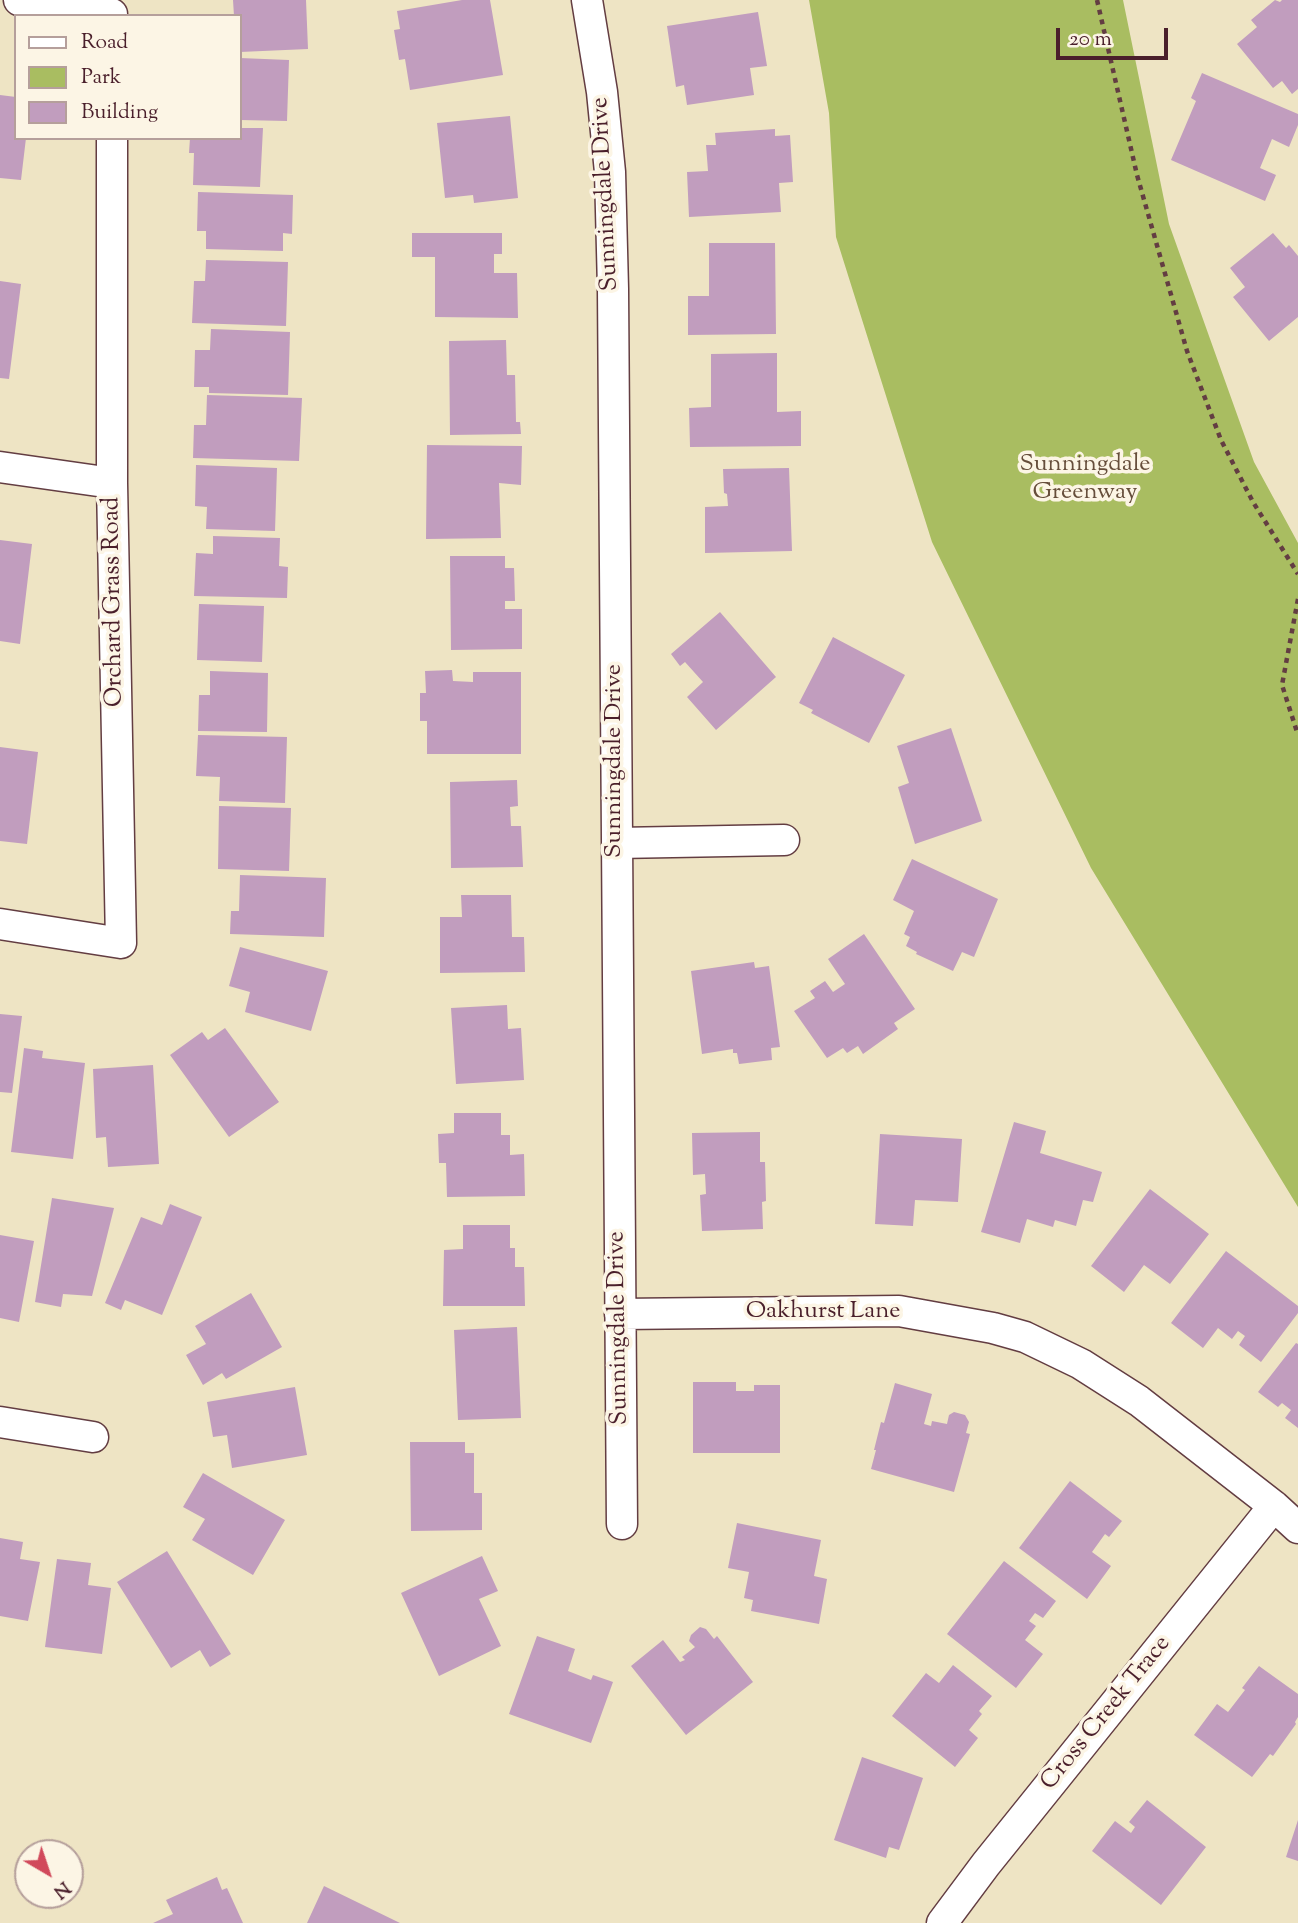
<!DOCTYPE html>
<style>
body{margin:0}
#map{position:relative;width:1298px;height:1923px;overflow:hidden;background:#eee4c4;font-family:"Sorts Mill Goudy",serif}
canvas{display:block}
.legend{position:absolute;left:14px;top:14px;width:228px;height:126px;box-sizing:border-box;background:#fcf5e5;border:2px solid #b59f9b;margin:0;padding:9px 12px;list-style:none;font-size:21px;color:#4a1f2b}
.legend li{display:flex;align-items:center;gap:14px;height:35px}
.legend b{width:35px;border:2px solid #b59f9b}
.north{position:absolute;left:14px;top:1839px;width:70px;height:70px;box-sizing:border-box;background:#fcf5e5;border:2px solid #b59f9b;border-radius:50%;rotate:141deg;font-size:19px;font-weight:700;line-height:28px;text-align:center;color:#4a1f2b}
.north::after{content:'';display:block;margin:auto;width:24px;height:32px;background:#d1495b;clip-path:polygon(50% 0,100% 100%,50% 72%,0 100%)}
.scale{position:absolute;left:1056px;top:28px;width:112px;height:32px;box-sizing:border-box;border:4px solid #4a1f2b;border-top:0;padding-left:9px;font-size:21px;line-height:24px;white-space:nowrap;color:#4a1f2b;-webkit-text-stroke:5px #fcf5e5;paint-order:stroke}
</style>
<div id="map">
<canvas width="1298" height="1923"></canvas>
<ul class="legend">
<li><b style="height:9px;background:#fff"></b>Road</li>
<li><b style="height:19px;background:#a9bd61"></b>Park</li>
<li><b style="height:19px;background:#c19dbe"></b>Building</li>
</ul>
<div class="north">N</div>
<div class="scale">20 m</div>
</div>
<script>
const context = document.querySelector('canvas').getContext('2d');
context.lineJoin = 'round';
function paint(path, color) { context.fillStyle = color; context.fill(path, 'evenodd'); }
const shape = rows => new Path2D(rows.map(r => 'M' + r).join(''));
function stroke(path, color, width, dash) { context.strokeStyle = color; context.lineWidth = width; context.lineCap = dash ? 'butt' : 'round'; context.setLineDash(dash || []); context.stroke(path); }
function label(font, color, halo, rows, align = 'center') {
  context.font = font + ' "Sorts Mill Goudy",serif'; context.lineWidth = 7; context.setLineDash([]); context.textBaseline = 'middle'; context.strokeStyle = halo; context.fillStyle = color; for (const [text, x, y, turn = 0] of rows) {
    context.save(); context.translate(x, y); context.rotate((+turn || 0) * Math.PI / 180); context.textAlign = isNaN(turn) ? turn : align; if (halo) context.strokeText(text, 0, 0); context.fillText(text, 0, 0); context.restore();
  }
}
paint(shape([
 [809,0,1123,0,1169,224,1254,462,1298,543,1298,1207,1091,868,932,542,836,237,829,113]
]), '#a9bd61');
paint(shape([
 [233,0,306,0,308,49,240,52,240,16,234,16],
 [462,0,490,0,503,75,410,90,405,59,399,60,394,30,400,29,397,11],
 [1275,0,1280,2,1282,0,1298,0,1298,89,1292,94,1282,81,1273,88,1237,44,1257,27,1251,20],
 [758,12,767,66,750,68,754,95,687,105,684,85,676,87,667,26],
 [240,58,289,60,287,121,240,120],
 [1202,73,1298,114,1298,125,1289,147,1272,139,1260,168,1276,175,1265,201,1171,160,1196,101,1191,98],
 [0,95,16,97,16,138,26,138,21,180,0,178],
 [510,116,518,198,474,203,473,195,445,198,437,123],
 [240,128,263,128,260,187,193,185,194,153,189,153,190,138,240,138],
 [775,129,775,136,790,135,793,182,779,183,781,212,689,217,687,172,708,171,706,145,716,145,715,133],
 [198,192,293,195,292,234,283,233,283,251,206,249,206,231,197,231],
 [412,233,502,233,502,254,494,254,494,273,517,273,518,318,435,317,435,257,412,257],
 [1273,233,1286,248,1289,245,1298,256,1298,317,1269,341,1233,297,1245,287,1230,268],
 [709,243,775,243,776,334,688,335,688,296,709,296],
 [206,260,288,262,286,326,192,323,194,281,205,281],
 [0,281,21,284,9,379,0,378],
 [211,329,290,332,288,395,209,393,209,387,194,387,195,350,210,350],
 [506,340,507,375,515,375,516,422,520,422,521,434,450,435,449,341],
 [777,353,777,412,801,411,801,446,690,447,689,408,711,407,711,354],
 [207,395,302,398,299,461,193,458,194,425,206,425],
 [427,445,522,446,521,485,499,483,501,538,426,539],
 [196,465,277,468,275,531,206,529,207,507,195,506],
 [789,468,792,551,705,553,705,507,728,506,727,494,724,493,723,469],
 [213,536,280,538,279,566,288,567,287,598,194,596,196,553,213,554],
 [0,540,32,544,20,644,0,641],
 [450,556,505,556,505,568,514,568,515,601,505,601,505,609,522,609,522,649,451,650],
 [199,604,264,606,262,662,197,660],
 [720,612,776,677,716,730,687,697,703,682,685,662,680,666,671,654],
 [833,637,905,675,869,743,811,713,813,710,799,703],
 [452,670,453,681,473,682,473,672,521,672,521,754,427,754,427,721,420,721,420,693,426,693,425,671],
 [210,671,268,673,267,732,198,731,199,695,210,695],
 [951,728,982,821,915,844,898,787,909,783,897,746],
 [198,735,287,737,285,803,219,801,220,777,196,776],
 [0,747,38,752,27,844,0,841],
 [517,780,518,806,510,807,511,826,521,826,523,867,451,868,450,782],
 [219,806,291,808,289,871,218,869],
 [912,859,998,899,974,957,962,952,953,971,916,954,917,952,906,946,910,937,904,934,914,911,893,900],
 [240,875,326,878,324,937,230,934,231,911,239,911],
 [461,895,511,895,512,937,524,937,525,972,440,973,440,917,462,917],
 [864,934,915,1009,894,1023,898,1029,863,1054,858,1046,847,1053,843,1048,827,1058,794,1011,815,998,810,991,825,981,833,992,845,984,828,959],
 [240,947,328,971,311,1031,245,1012,250,992,229,986],
 [754,962,755,968,769,966,780,1047,771,1048,772,1060,739,1064,737,1053,733,1053,733,1049,702,1054,691,971],
 [507,1005,508,1029,521,1028,524,1080,456,1084,451,1008],
 [0,1014,22,1016,12,1093,0,1092],
 [225,1028,279,1102,229,1137,170,1055,202,1032,208,1040],
 [24,1048,43,1051,42,1058,85,1063,73,1159,11,1152],
 [153,1065,159,1164,108,1167,106,1137,96,1138,93,1069],
 [454,1113,501,1113,501,1135,510,1135,510,1155,524,1154,525,1196,447,1197,446,1163,439,1163,438,1134,454,1133],
 [1014,1122,1046,1131,1040,1153,1102,1172,1093,1202,1083,1200,1076,1226,1055,1220,1053,1227,1027,1219,1020,1243,981,1232],
 [760,1132,760,1162,765,1162,766,1201,762,1202,763,1229,702,1231,700,1195,706,1194,705,1174,693,1175,692,1133],
 [880,1134,962,1139,958,1202,915,1200,913,1226,875,1224],
 [1150,1189,1209,1234,1170,1284,1144,1265,1124,1292,1091,1266],
 [52,1198,114,1208,92,1296,63,1294,61,1307,35,1302],
 [170,1204,202,1217,162,1315,125,1300,121,1310,105,1303,141,1217,162,1225],
 [463,1225,510,1225,510,1248,515,1248,515,1267,524,1267,525,1306,443,1306,444,1250,463,1249],
 [0,1235,34,1241,19,1322,0,1318],
 [1226,1251,1298,1306,1298,1313,1261,1362,1239,1345,1245,1336,1238,1331,1232,1339,1218,1328,1203,1348,1171,1323],
 [251,1293,282,1347,226,1379,222,1373,203,1385,186,1355,206,1344,195,1326],
 [517,1327,521,1418,458,1420,454,1330],
 [1296,1343,1298,1344,1298,1428,1285,1418,1291,1410,1282,1403,1278,1407,1258,1392],
 [693,1382,736,1382,736,1391,754,1391,754,1385,780,1385,780,1453,693,1453],
 [895,1383,932,1394,924,1424,931,1426,932,1421,947,1424,949,1415,954,1412,965,1415,969,1422,966,1433,970,1434,954,1492,871,1469,876,1450,874,1450,881,1422,884,1423],
 [295,1387,307,1455,232,1468,227,1435,213,1437,207,1402],
 [410,1442,465,1442,465,1453,474,1453,474,1493,482,1493,482,1530,411,1531],
 [203,1473,285,1520,253,1575,192,1540,205,1519,183,1507],
 [1070,1481,1122,1521,1109,1537,1105,1534,1092,1552,1111,1566,1087,1599,1019,1548],
 [737,1523,821,1540,814,1576,827,1579,819,1624,751,1611,753,1600,744,1598,749,1572,728,1568],
 [0,1538,23,1542,20,1559,40,1562,28,1621,0,1616],
 [167,1551,231,1654,210,1667,200,1650,171,1668,117,1582],
 [482,1556,498,1591,479,1599,501,1646,439,1676,401,1593],
 [57,1559,91,1563,88,1585,111,1588,102,1654,45,1647],
 [1004,1561,1056,1601,1043,1618,1035,1613,1029,1621,1036,1626,1025,1640,1043,1654,1016,1688,947,1634],
 [700,1627,706,1629,714,1639,717,1636,753,1682,686,1735,631,1666,663,1640,680,1662,685,1660,682,1657,695,1647,689,1641,691,1635],
 [537,1636,575,1649,568,1671,591,1680,593,1675,613,1682,591,1743,509,1714],
 [953,1665,992,1696,979,1711,982,1714,969,1730,978,1738,955,1767,892,1716,926,1673,939,1683],
 [1259,1666,1298,1694,1298,1717,1295,1722,1296,1724,1273,1756,1270,1754,1252,1777,1194,1735,1217,1704,1228,1712,1245,1690,1242,1688],
 [862,1757,923,1778,899,1850,889,1847,886,1858,834,1840],
 [1147,1800,1206,1847,1161,1905,1092,1851,1115,1821,1131,1833,1135,1827,1129,1822],
 [1298,1820,1298,1861,1286,1857],
 [217,1877,222,1890,227,1888,243,1923,153,1923,173,1914,166,1900],
 [324,1886,400,1923,307,1923]
]), '#c19dbe');
const street = shape([
 [19,0,112,14,112,16],
 [587,0,602,92,610,172,613,289,622,1524],
 [0,467,112,483],
 [617,843,784,840],
 [0,924,121,943,112,483,112,138],
 [620,1314,899,1311,993,1328,1025,1337,1081,1364,1139,1401,1274,1506,1298,1528],
 [0,1422,93,1437],
 [942,1923,986,1864,1274,1506]
]);
stroke(street, '#633d42', 33);
stroke(shape([
 [1097,0,1137,175,1187,351,1221,440,1253,502,1298,574],
 [1298,599,1282,685,1298,735]
]), '#633d42', 4.5, [5, 5]);
stroke(street, '#fff', 30);
label('24px', '#4a1f2b', '#fcf5e5', [
 ["Sunningdale Drive",607,194,-93],
 ["Orchard Grass Road",115,602,-91],
 ["Sunningdale Drive",616,761,-90],
 ["Oakhurst Lane",823,1313],
 ["Sunningdale Drive",620,1328,-91],
 ["Cross Creek Trace",1107,1714,-51]
]);
label('24px', '#664e3b', '#fcf5e5', [
 ["Sunningdale",1085,466],
 ["Greenway",1085,494]
]);
</script>
